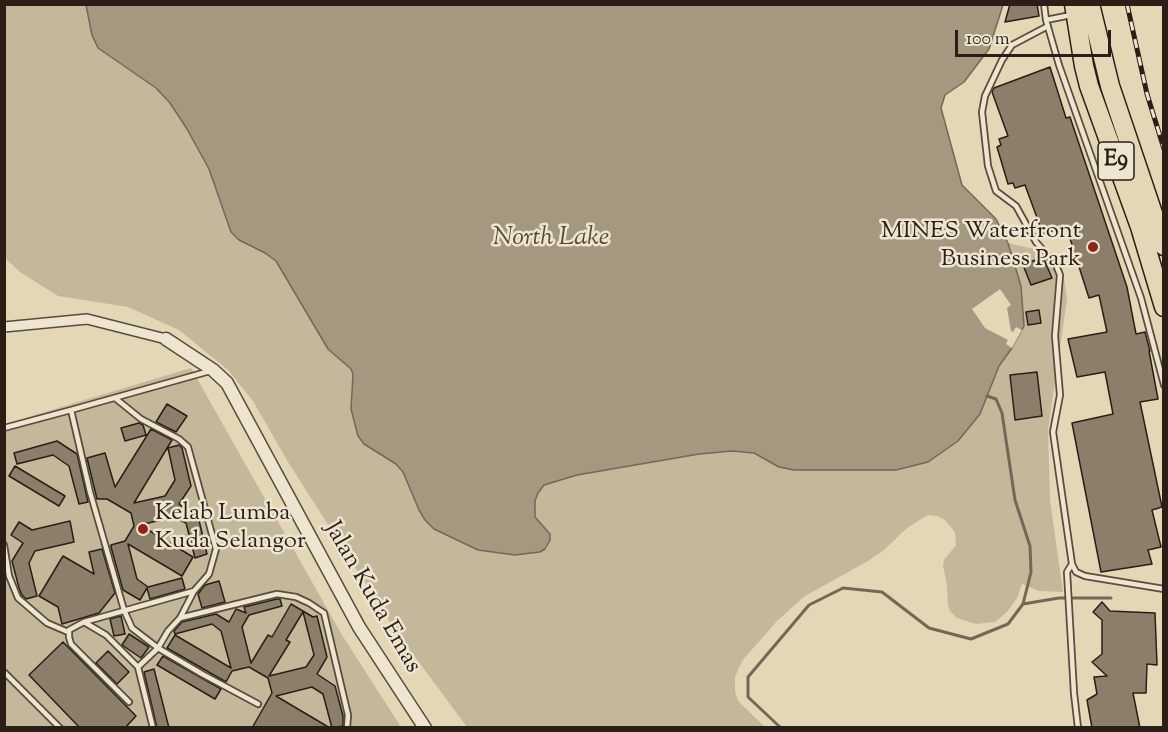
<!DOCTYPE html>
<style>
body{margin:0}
#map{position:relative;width:1168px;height:732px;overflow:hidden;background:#e4d7b6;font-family:"Sorts Mill Goudy",serif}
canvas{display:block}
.frame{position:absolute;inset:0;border:6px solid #2a1e17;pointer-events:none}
.scale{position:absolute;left:955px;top:30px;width:156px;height:27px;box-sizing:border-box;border:3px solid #2a1e17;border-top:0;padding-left:8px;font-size:18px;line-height:21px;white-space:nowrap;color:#2a1e17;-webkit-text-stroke:4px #ede5d0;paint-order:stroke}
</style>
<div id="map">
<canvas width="1168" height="732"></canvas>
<div class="frame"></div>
<div class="scale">100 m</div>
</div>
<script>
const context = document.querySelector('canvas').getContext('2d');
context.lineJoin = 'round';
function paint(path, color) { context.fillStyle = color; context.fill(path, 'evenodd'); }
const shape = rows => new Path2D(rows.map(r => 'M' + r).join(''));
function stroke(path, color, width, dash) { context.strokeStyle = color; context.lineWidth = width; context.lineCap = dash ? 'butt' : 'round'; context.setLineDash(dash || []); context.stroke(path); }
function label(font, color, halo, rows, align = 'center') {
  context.font = font + ' "Sorts Mill Goudy",serif'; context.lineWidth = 5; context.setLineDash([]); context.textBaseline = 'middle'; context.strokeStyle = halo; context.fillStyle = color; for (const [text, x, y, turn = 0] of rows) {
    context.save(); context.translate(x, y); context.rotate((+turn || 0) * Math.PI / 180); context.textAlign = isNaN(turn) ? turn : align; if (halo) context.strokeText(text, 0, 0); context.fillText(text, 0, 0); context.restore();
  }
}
paint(shape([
 [5,5,86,5,92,35,98,48,156,88,170,103,187,129,209,169,231,232,250,247,266,253,276,261,328,349,351,369,353,374,351,395,358,436,364,444,396,464,403,472,415,502,434,529,464,544,545,549,550,540,547,530,535,517,535,501,538,493,544,485,577,475,699,454,732,451,754,453,779,467,928,462,958,441,980,414,999,366,1013,348,1024,326,1021,286,1008,243,1043,251,1056,261,1064,279,1067,299,1048,430,1050,500,1063,592,1039,591,1022,584,1017,598,1007,612,995,622,976,624,957,618,950,611,948,605,947,585,943,566,944,560,956,545,955,532,945,520,937,516,928,515,907,528,884,550,868,561,805,596,777,621,742,661,735,677,735,691,738,701,765,727,467,727,395,630,288,462,253,401,228,370,179,330,128,307,58,296,20,272,5,258],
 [191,368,342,635,401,727,5,728,5,424]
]), '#c4b89b');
const water = shape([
 [86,5,1003,5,989,49,964,82,945,95,941,108,962,185,996,219,1008,243,1021,286,1024,326,1012,348,999,366,980,414,958,441,928,462,896,470,794,470,779,467,754,453,732,451,699,454,577,475,544,485,538,493,535,501,535,517,550,534,550,540,545,549,540,552,515,555,478,550,434,529,425,520,419,510,403,472,396,464,364,444,358,436,351,409,353,374,351,369,328,349,276,261,265,253,239,240,231,232,209,169,187,129,170,103,156,88,98,48,92,35,86,5]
]);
paint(water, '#a59880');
stroke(water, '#746756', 1.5);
paint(shape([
 [1000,289,1011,305,1007,308,1011,331,1013,332,1016,327,1022,330,1012,348,1006,344,1008,340,985,328,972,309]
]), '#e4d7b6');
stroke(shape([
 [1023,604,1059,598,1111,598],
 [781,728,748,697,748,677,809,605,843,588,882,592,929,628,971,639,1008,624,1023,604,1031,572,1030,546,1015,500,1002,413,996,399,987,396]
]), '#746756', 3);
const building = shape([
 [1010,4,1037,4,1039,16,1005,22,1010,4],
 [1050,67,1066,118,1070,117,1127,287,1136,334,1145,332,1150,351,1149,351,1158,399,1140,402,1162,507,1152,510,1161,547,1148,550,1152,564,1101,572,1072,423,1113,414,1105,372,1077,377,1068,339,1107,332,1099,295,1089,298,1066,226,1043,234,1025,185,1015,188,1013,183,1008,184,997,147,1001,145,999,139,1008,136,992,92,994,88,1050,67],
 [1043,257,1052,278,1031,285,1023,265,1043,257],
 [1039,310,1041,323,1028,325,1026,312,1039,310],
 [1037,372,1042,416,1015,420,1010,375,1037,372],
 [167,404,187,416,176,432,156,422,167,404],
 [139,423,143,425,146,435,125,441,121,428,139,423],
 [151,429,172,440,134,503,165,496,175,480,168,448,179,445,182,448,191,486,179,504,198,516,207,554,195,558,186,523,174,517,140,525,193,557,182,576,128,544,137,579,148,587,182,578,185,589,150,599,147,588,140,600,123,590,111,547,111,545,125,541,134,526,131,513,107,499,97,499,87,458,105,453,115,487,151,429],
 [57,441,77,454,88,502,79,504,69,466,53,455,17,464,14,453,57,441],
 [15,466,65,496,59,506,9,476,15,466],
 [70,521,74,542,35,551,29,563,37,596,26,599,22,595,19,588,12,561,23,543,11,535,19,522,32,530,70,521],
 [102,549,115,593,99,613,62,624,58,607,39,596,63,556,94,574,89,552,102,549],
 [219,581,225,602,202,608,198,594,205,585,219,581],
 [277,599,280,599,282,606,249,615,242,627,251,663,268,635,272,637,291,604,313,617,317,616,327,657,317,674,335,686,343,716,343,726,332,728,323,694,312,687,276,696,330,728,252,728,272,693,268,678,249,667,232,671,226,682,167,648,175,635,231,668,221,631,212,624,175,634,174,631,182,622,216,614,229,622,236,609,246,613,244,607,277,599],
 [303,612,314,655,306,667,269,676,290,642,286,640,303,612],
 [1102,602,1110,611,1155,613,1157,665,1147,664,1146,693,1133,693,1140,728,1092,728,1087,700,1097,694,1094,677,1107,676,1092,662,1102,654,1102,620,1093,612,1102,602],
 [121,616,125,634,114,636,110,619,121,616],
 [129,634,149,647,141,658,122,645,129,634],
 [63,642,136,716,125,728,80,728,29,675,63,642],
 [108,651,129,672,117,684,96,663,108,651],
 [163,656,221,689,215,699,157,665,163,656],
 [154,669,169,728,157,728,144,672,154,669]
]);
paint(building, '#8b7e6a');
stroke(building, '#2a1e17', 1.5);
const service = shape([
 [1044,4,1046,20],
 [1071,15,1046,20,1059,65,1141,298,1164,385],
 [1048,26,1012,45,1002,60,985,96,982,112,988,166,996,191,1016,206,1036,242,1056,265,1060,275,1055,336,1060,395,1053,432,1072,564,1076,572,1085,576,1164,589],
 [210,371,71,410,90,492,124,610,132,628,158,648,202,674,258,704],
 [115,398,141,419,179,439,188,447,216,549,209,574,194,591,84,622,69,630,69,637,71,644,129,702],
 [4,428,71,410],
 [4,545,9,576,18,598,47,623,68,632],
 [1072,564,1067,572,1074,693,1078,728],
 [180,618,277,594,296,597,309,603,324,613,348,715,347,728],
 [84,622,106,635,138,667,153,728],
 [138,667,158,648,168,631,180,618,194,591],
 [4,672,60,728]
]);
const minor = shape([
 [4,327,87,319,166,339]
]);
const tertiary = shape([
 [166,339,213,370,227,383,359,627,425,728]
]);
const motorway = shape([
 [1074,4,1084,66,1089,86,1140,227,1164,307],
 [1090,4,1110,86,1164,246]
]);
stroke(service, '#584c3f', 8);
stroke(minor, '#584c3f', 12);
stroke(tertiary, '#584c3f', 15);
stroke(motorway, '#2a1e17', 21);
stroke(service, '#ede5d0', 4.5);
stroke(minor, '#ede5d0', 9);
stroke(tertiary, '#ede5d0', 12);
stroke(motorway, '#e4d7b6', 18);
const rail = shape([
 [1127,4,1147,94,1164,149]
]);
stroke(rail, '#2a1e17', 5);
stroke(rail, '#ede5d0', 3, [9]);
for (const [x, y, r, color] of [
 [1093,247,6,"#8f2418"],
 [143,529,6,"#8f2418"]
]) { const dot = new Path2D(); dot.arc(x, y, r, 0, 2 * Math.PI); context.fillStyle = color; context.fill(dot); stroke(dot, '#ede5d0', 2); }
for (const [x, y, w] of [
 [1116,161,36]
]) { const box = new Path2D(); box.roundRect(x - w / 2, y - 19, w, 38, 4.5); context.fillStyle = '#ede5d0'; context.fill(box); stroke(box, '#2a1e17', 1.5); }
label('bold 22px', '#2a1e17', null, [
 ["E9",1116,161]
]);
label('24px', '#2a1e17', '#ede5d0', [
 ["MINES Waterfront",1081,233],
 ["Business Park",1081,261],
 ["Kelab Lumba",155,515,"left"],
 ["Kuda Selangor",155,543,"left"]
], 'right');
label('24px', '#2a1e17', '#ede5d0', [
 ["Jalan Kuda Emas",371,598,60]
]);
label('italic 26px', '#55493c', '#ede5d0', [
 ["North Lake",551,240]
]);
</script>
